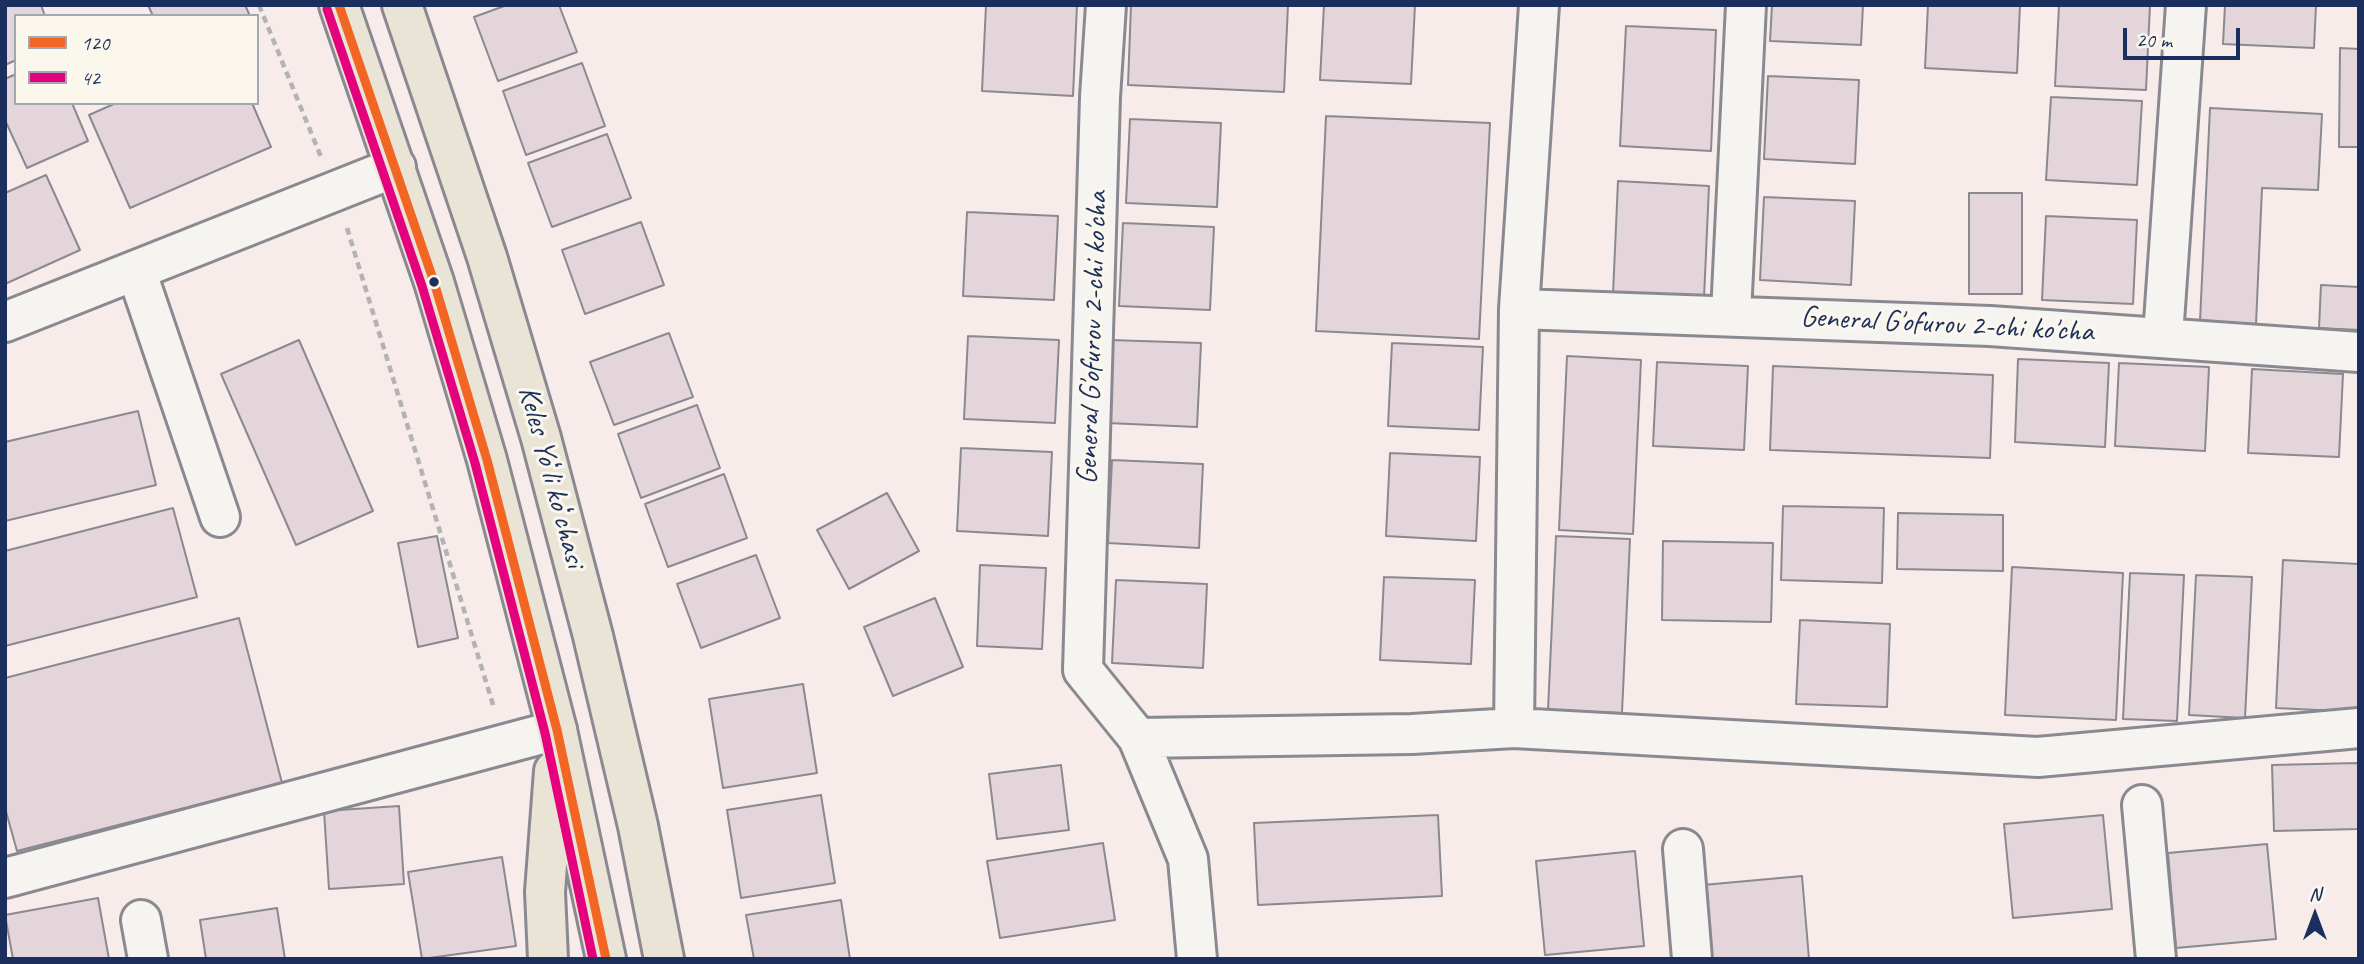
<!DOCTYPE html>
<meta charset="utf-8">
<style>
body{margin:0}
#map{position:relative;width:2364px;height:964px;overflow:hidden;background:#f7ecea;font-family:Caveat,sans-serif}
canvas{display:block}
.frame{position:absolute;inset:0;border:7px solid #1b2f5e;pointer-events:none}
.legend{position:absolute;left:14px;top:14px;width:245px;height:91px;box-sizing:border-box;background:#fbf7ec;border:2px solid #a1a7b3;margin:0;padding:9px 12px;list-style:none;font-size:21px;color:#1b2f5e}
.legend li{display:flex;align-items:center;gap:14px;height:35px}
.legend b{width:35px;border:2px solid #a1a7b3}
.north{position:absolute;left:2280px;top:880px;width:70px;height:70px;-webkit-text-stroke:5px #fbf7ec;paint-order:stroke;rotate:0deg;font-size:19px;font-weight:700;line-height:28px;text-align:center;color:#1b2f5e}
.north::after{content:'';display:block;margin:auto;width:24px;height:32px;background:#1b2f5e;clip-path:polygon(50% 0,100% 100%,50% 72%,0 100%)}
.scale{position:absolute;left:2123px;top:28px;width:117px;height:32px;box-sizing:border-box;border:4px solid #1b2f5e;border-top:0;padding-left:9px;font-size:21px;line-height:24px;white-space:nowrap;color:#1b2f5e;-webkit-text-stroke:5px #fbf7ec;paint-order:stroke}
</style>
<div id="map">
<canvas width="2364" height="964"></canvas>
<div class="frame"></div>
<ul class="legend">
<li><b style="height:9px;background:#f26522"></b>120</li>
<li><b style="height:9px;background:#e5007d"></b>42</li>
</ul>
<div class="north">N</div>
<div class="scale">20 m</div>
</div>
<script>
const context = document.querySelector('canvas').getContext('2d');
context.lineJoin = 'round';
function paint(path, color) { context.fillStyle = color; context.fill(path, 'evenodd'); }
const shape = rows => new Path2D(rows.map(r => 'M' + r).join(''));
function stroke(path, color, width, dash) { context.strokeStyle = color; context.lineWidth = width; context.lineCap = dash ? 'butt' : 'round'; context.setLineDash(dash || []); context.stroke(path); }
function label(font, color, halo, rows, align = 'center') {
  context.font = font + ' Caveat,sans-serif'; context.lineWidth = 6; context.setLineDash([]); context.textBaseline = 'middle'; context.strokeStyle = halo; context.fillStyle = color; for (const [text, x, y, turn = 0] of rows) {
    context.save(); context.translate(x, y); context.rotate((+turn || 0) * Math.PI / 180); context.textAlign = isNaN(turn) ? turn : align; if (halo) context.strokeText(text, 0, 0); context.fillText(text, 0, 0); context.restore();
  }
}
const building = shape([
 [5,5,41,5,45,16,16,16,16,60,5,65,5,5],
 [148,5,245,5,250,16,153,16,148,5],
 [507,5,559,5,577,52,498,81,474,17,507,5],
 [986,5,1077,5,1073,96,982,91,986,5],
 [1131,5,1288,5,1284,92,1128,85,1131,5],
 [1324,5,1415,5,1411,84,1320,80,1324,5],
 [1772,5,1863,5,1861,45,1770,41,1772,5],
 [1928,5,2020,5,2017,73,1925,68,1928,5],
 [2059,5,2150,5,2146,90,2055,86,2059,5],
 [2225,5,2316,5,2314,48,2223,44,2225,5],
 [1626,26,1716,30,1711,151,1620,146,1626,26],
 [2340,48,2359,49,2359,147,2339,147,2340,48],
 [582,63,605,126,526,155,503,91,582,63],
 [16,74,16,103,72,103,88,141,27,168,5,120,5,79,16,74],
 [1768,76,1859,80,1855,164,1764,159,1768,76],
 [2051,97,2142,101,2137,185,2046,180,2051,97],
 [116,103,252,103,271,147,130,208,89,115,116,103],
 [2210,108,2322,114,2318,190,2262,188,2256,324,2200,321,2210,108],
 [1326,116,1490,123,1479,339,1316,331,1326,116],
 [1130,119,1221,123,1217,207,1126,203,1130,119],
 [607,134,631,198,552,227,528,163,607,134],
 [46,175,80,250,5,284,5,193,46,175],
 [1618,181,1709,186,1704,298,1613,294,1618,181],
 [1969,193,2022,193,2022,294,1969,294,1969,193],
 [1764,197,1855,201,1851,285,1760,280,1764,197],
 [967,212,1058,216,1054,300,963,296,967,212],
 [2046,216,2137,220,2133,304,2042,300,2046,216],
 [641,222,664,285,585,314,562,250,641,222],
 [1123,223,1214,227,1210,310,1119,306,1123,223],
 [2321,285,2359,287,2359,330,2319,328,2321,285],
 [669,333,693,397,614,425,590,362,669,333],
 [968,336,1059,340,1055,423,964,419,968,336],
 [299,340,373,511,296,545,221,374,299,340],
 [1110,340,1201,343,1197,427,1107,423,1110,340],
 [1392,343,1483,347,1479,430,1388,426,1392,343],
 [1567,356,1641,360,1633,534,1559,530,1567,356],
 [2018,359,2109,363,2105,447,2015,442,2018,359],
 [1657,362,1748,366,1744,450,1653,446,1657,362],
 [2119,363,2209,367,2205,451,2115,446,2119,363],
 [1773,366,1993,375,1990,458,1770,450,1773,366],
 [2252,369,2343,374,2339,457,2248,453,2252,369],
 [697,405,720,468,641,498,618,434,697,405],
 [138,411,156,485,5,521,5,442,138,411],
 [961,448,1052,452,1048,536,957,531,961,448],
 [1390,453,1480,457,1476,541,1386,536,1390,453],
 [1112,460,1203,464,1199,548,1108,543,1112,460],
 [724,474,747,538,668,567,645,504,724,474],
 [887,493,919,551,849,589,817,530,887,493],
 [1783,506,1884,508,1882,583,1781,580,1783,506],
 [173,508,197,597,5,646,5,551,173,508],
 [1898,513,2003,515,2003,571,1897,569,1898,513],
 [437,536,458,638,418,647,398,543,437,536],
 [1556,536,1630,539,1622,713,1548,710,1556,536],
 [1663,541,1773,543,1771,622,1662,620,1663,541],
 [756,555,780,618,701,648,677,584,756,555],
 [2283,560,2359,564,2359,712,2276,708,2283,560],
 [980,565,1046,568,1042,649,977,646,980,565],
 [2012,567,2123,573,2116,720,2005,715,2012,567],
 [2130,573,2184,575,2177,721,2123,719,2130,573],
 [2196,575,2252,577,2245,718,2189,715,2196,575],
 [1384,577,1475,580,1471,664,1380,660,1384,577],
 [1116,580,1207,584,1203,668,1112,663,1116,580],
 [935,598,963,667,893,696,864,627,935,598],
 [239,618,282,783,17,851,5,808,5,678,239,618],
 [1800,620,1890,624,1887,707,1796,704,1800,620],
 [803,684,817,773,723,788,709,699,803,684],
 [2359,763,2359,829,2274,831,2272,765,2359,763],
 [1061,765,1069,830,997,839,989,774,1061,765],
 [821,795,835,883,741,898,727,810,821,795],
 [399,806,404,884,329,889,324,811,399,806],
 [1438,815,1442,896,1258,905,1254,823,1438,815],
 [2103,815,2112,909,2013,918,2004,824,2103,815],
 [1103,843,1115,920,1000,938,987,861,1103,843],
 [2267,844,2276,939,2176,948,2168,853,2267,844],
 [1635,851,1644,946,1545,955,1536,861,1635,851],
 [502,857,516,946,422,959,408,872,502,857],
 [1802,876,1809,959,1709,959,1703,885,1802,876],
 [98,898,109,959,13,959,5,915,98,898],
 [841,900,850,959,754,959,746,915,841,900],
 [277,908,285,959,206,959,200,920,277,908]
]);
paint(building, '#e3d5da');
stroke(building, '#8a8991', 2);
const minor = shape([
 [1106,5,1100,97,1083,670,1138,738,1188,859,1197,959],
 [136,270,220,517],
 [1519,309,1990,326,2359,352],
 [1731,314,1746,5],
 [5,322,396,167],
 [2163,336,2186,5],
 [1514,728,1519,309,1539,5],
 [1138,738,1412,734,1514,728,2038,757,2359,728],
 [2142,805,2156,959],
 [1683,849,1692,959],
 [5,878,557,730],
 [141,920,148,959]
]);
const major = shape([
 [339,5,434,282,487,460,557,730,606,959],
 [402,5,487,257,541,438,593,636,638,826,664,959],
 [548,959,545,892,554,771]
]);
stroke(minor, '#8a8991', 44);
stroke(major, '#8a8991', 44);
stroke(shape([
 [259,5,321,157],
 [347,228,494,708]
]), '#b3b3b6', 4.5, [7, 5]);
stroke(minor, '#f6f4f0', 38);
stroke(major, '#e9e4d6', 38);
stroke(shape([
 [339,5,434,282,487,460,557,730,606,959]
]), '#f26522', 9);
stroke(shape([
 [327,9,422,286,475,463,545,733,593,959]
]), '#e5007d', 9);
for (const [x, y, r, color] of [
 [434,282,6,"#1b2f5e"]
]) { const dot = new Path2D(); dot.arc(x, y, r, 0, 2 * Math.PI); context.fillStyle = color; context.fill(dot); stroke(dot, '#fbf7ec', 2.5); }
label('30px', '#1b2f5e', '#fbf7ec', [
 ["General G'ofurov 2-chi ko'cha",1947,325,3],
 ["General G'ofurov 2-chi ko'cha",1093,338,-88],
 ["Keles Yoʻli koʻchasi",551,477,75]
]);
</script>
